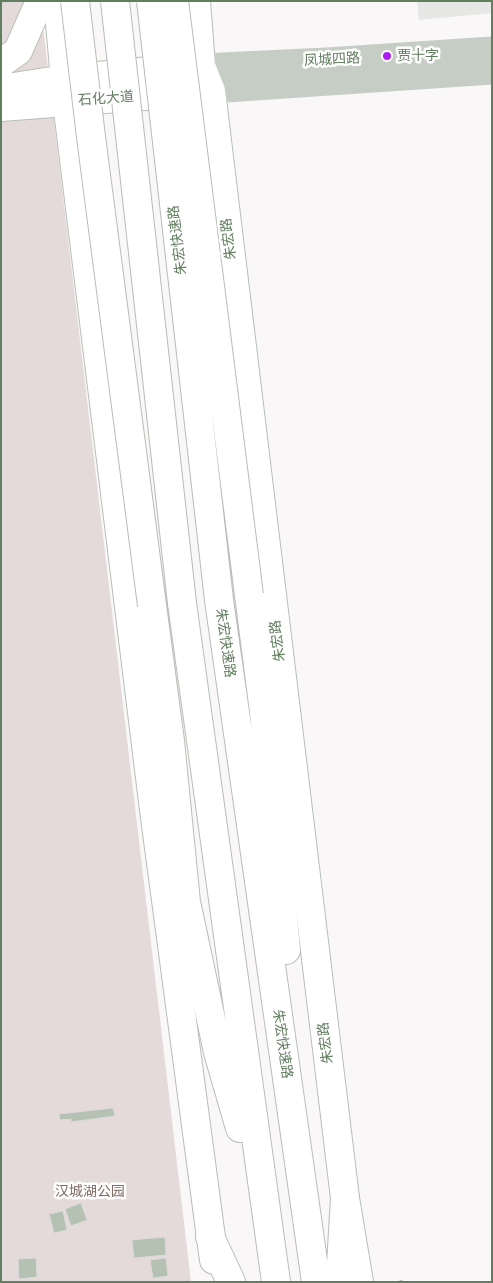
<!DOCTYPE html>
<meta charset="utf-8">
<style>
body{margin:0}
#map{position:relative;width:493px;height:1283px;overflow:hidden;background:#f9f7f8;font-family:Helvetica,sans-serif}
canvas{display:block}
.frame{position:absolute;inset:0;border:2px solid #617e5e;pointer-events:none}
</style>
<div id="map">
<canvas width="493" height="1283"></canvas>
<div class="frame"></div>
</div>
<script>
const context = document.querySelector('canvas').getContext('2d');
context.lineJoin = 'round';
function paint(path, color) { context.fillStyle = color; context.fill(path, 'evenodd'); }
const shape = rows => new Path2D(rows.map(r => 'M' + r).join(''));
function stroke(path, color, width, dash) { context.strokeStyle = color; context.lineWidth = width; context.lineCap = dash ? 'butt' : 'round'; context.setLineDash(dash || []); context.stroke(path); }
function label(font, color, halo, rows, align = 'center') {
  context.font = font + ' Helvetica,"Noto Sans SC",sans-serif'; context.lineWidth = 5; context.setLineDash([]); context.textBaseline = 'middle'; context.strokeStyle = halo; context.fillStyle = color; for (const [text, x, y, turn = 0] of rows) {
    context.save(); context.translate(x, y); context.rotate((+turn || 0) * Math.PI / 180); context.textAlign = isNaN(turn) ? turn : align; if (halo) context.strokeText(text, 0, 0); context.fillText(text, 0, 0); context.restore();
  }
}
paint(shape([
 [417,1,492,1,492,13,419,20]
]), '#e7e8e6');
paint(shape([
 [1,1,40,1,191,1282,1,1282]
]), '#e4dada');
const building = shape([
 [113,1108,115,1116,71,1122,71,1119,60,1120,59,1114,113,1108],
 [81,1203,87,1220,71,1226,65,1209,81,1203],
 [63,1211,67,1230,54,1233,49,1214,63,1211],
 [165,1237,166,1255,134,1258,132,1240,165,1237],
 [36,1258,37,1277,19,1279,18,1259,36,1258],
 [166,1258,168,1276,153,1278,150,1260,166,1258]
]);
paint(building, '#b5c1b3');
stroke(building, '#dbd9da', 1);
const major = shape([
 [58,1,67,102,154,810,214,1260],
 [196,1,201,66,211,91,345,1198,359,1282],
 [1,63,18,51,40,1],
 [1,89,65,79,182,68],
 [1,107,184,93]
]);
const highway = shape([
 [249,595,264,712,286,950],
 [219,600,316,1282],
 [182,603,276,1282],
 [152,605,170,741,186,902,218,1052,240,1128],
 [210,1237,231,1282],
 [340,1282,345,1198]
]);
stroke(major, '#b6bfb5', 30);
stroke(highway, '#b6beb5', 30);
stroke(shape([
 [401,1280,401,1282]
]), '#bbc1ba', 3, [2.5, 2.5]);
stroke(shape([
 [201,66,327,60,492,49],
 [211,91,492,72]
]), '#c5cdc4', 25);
stroke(major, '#fff', 28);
stroke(highway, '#fff', 28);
const highwayBridge = shape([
 [75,1,91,137,152,605],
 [115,1,182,603],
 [151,1,219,600],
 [174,1,249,595]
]);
stroke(highwayBridge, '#b6beb5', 30, []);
stroke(highwayBridge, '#fff', 28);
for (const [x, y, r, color] of [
 [387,56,5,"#ac1df3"]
]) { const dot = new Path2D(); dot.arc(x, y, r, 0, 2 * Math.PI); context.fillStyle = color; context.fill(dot); stroke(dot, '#fff', 2); }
label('14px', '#617e5e', '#fff', [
 ["贾十字",397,56]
], 'left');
label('14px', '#617e5e', '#fff', [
 ["凤城四路",332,60,-3],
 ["石化大道",106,99,-4],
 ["朱宏路",229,239,-97],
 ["朱宏快速路",178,240,-97],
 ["朱宏路",278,641,-97],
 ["朱宏快速路",225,643,82],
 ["朱宏路",326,1043,-97],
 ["朱宏快速路",282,1044,82]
]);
label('14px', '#816c65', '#fff', [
 ["汉城湖公园",90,1192]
]);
</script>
